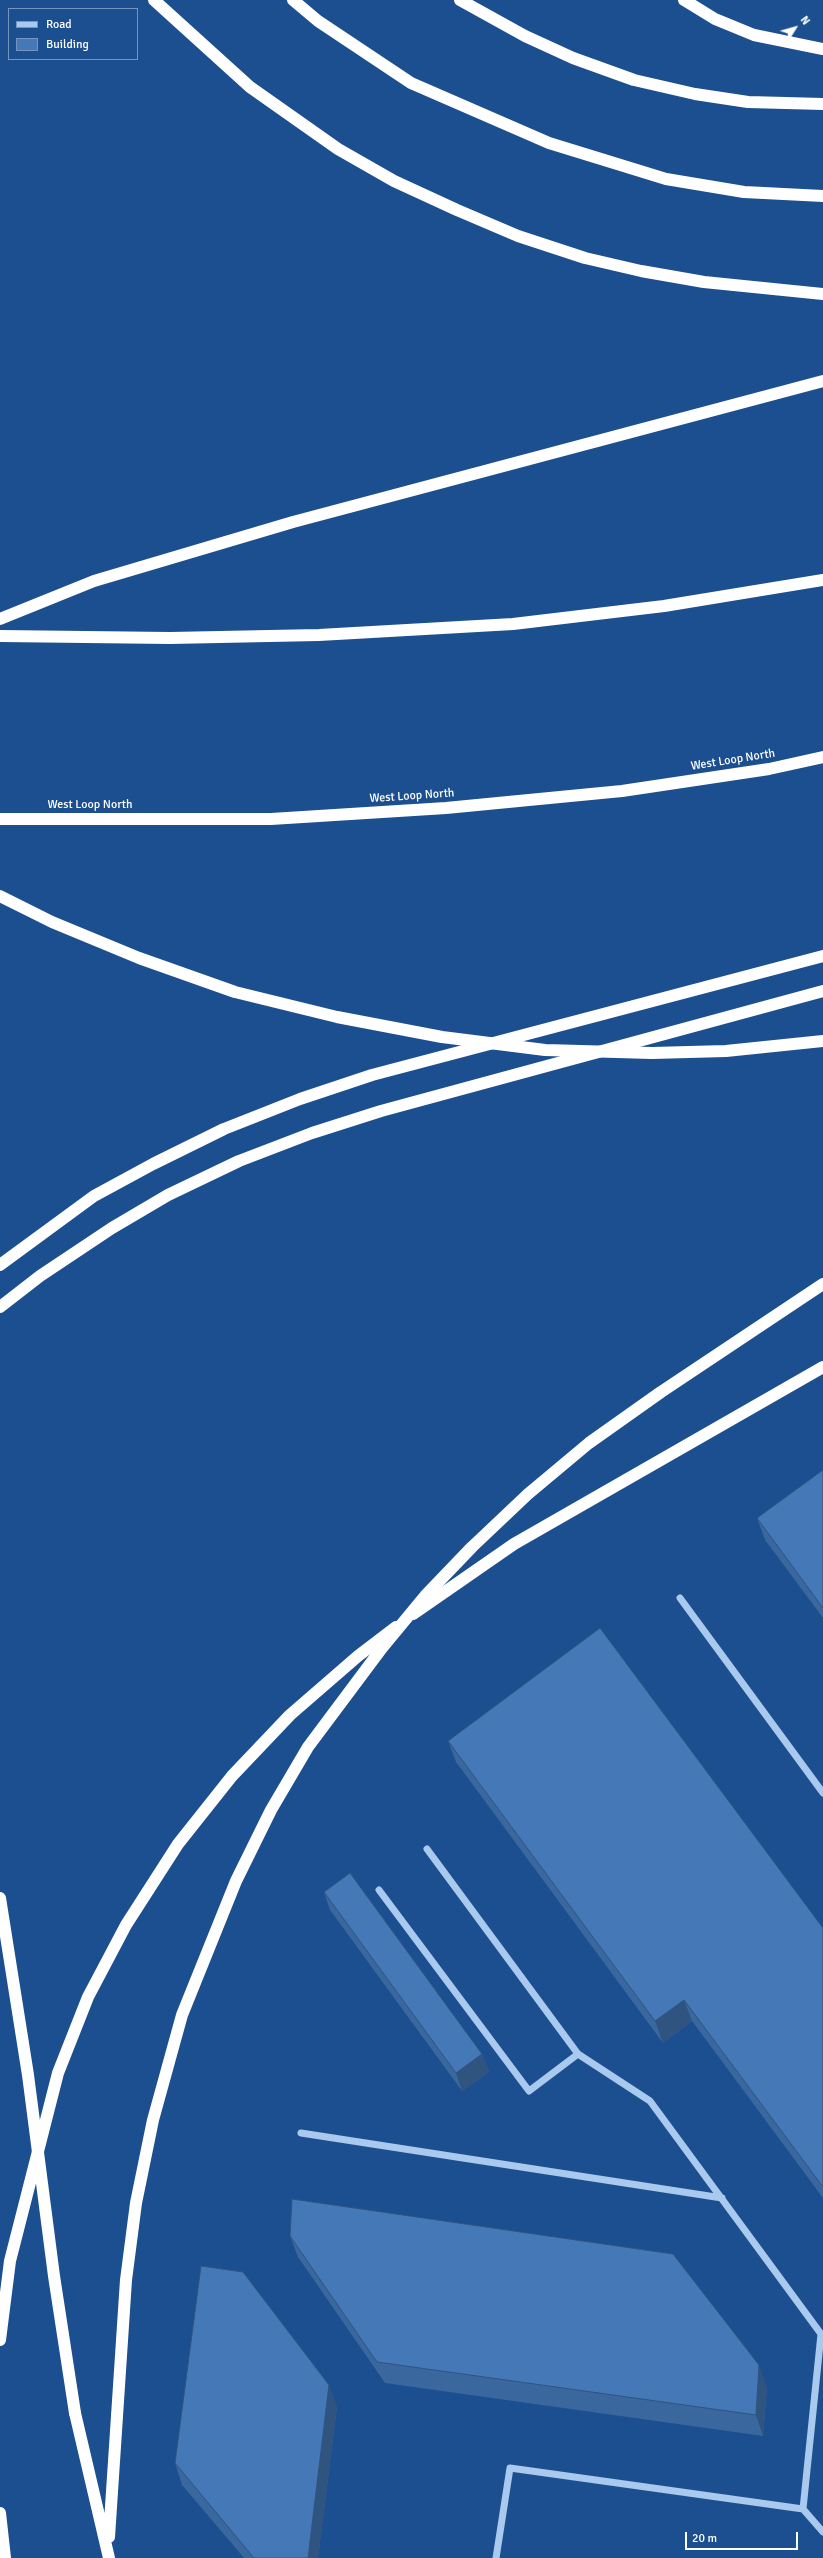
<!DOCTYPE html>
<style>
body{margin:0}
#map{position:relative;width:823px;height:2558px;overflow:hidden;background:#1b4f8f;font-family:Signika,sans-serif}
canvas{display:block}
.legend{position:absolute;left:8px;top:8px;width:130px;height:52px;box-sizing:border-box;background:#1b4f8f;border:1px solid #7695bc;margin:0;padding:5px 7px;list-style:none;font-size:12px;color:#fff}
.legend li{display:flex;align-items:center;gap:8px;height:20px}
.legend b{width:20px;border:1px solid #7695bc}
.north{position:absolute;left:775px;top:8px;width:40px;height:40px;-webkit-text-stroke:3px #1b4f8f;paint-order:stroke;rotate:53deg;font-size:11px;font-weight:700;line-height:16px;text-align:center;color:#fff}
.north::after{content:'';display:block;margin:auto;width:14px;height:18px;background:#fff;clip-path:polygon(50% 0,100% 100%,50% 72%,0 100%)}
.scale{position:absolute;left:685px;top:2532px;width:113px;height:18px;box-sizing:border-box;border:2px solid #fff;border-top:0;padding-left:5px;font-size:12px;line-height:14px;white-space:nowrap;color:#fff;-webkit-text-stroke:3px #1b4f8f;paint-order:stroke}
</style>
<div id="map">
<canvas width="823" height="2558"></canvas>
<ul class="legend">
<li><b style="height:5px;background:#a9c9ee"></b>Road</li>
<li><b style="height:11px;background:#4478b7"></b>Building</li>
</ul>
<div class="north">N</div>
<div class="scale">20 m</div>
</div>
<script>
const context = document.querySelector('canvas').getContext('2d');
context.lineJoin = 'round';
const shape = rows => new Path2D(rows.map(r => 'M' + r).join(''));
function stroke(path, color, width, dash) { context.strokeStyle = color; context.lineWidth = width; context.lineCap = dash ? 'butt' : 'round'; context.setLineDash(dash || []); context.stroke(path); }
function paint(path, color) { context.fillStyle = color; context.fill(path, 'evenodd'); }
function label(font, color, halo, rows, align = 'center') {
  context.font = font + ' Signika,sans-serif'; context.lineWidth = 4; context.setLineDash([]); context.textBaseline = 'middle'; context.strokeStyle = halo; context.fillStyle = color; for (const [text, x, y, turn = 0] of rows) {
    context.save(); context.translate(x, y); context.rotate((+turn || 0) * Math.PI / 180); context.textAlign = isNaN(turn) ? turn : align; if (halo) context.strokeText(text, 0, 0); context.fillText(text, 0, 0); context.restore();
  }
}
stroke(shape([
 [680,1598,823,1793],
 [427,1849,578,2054,650,2101,821,2334,803,2509],
 [379,1890,529,2091,578,2054],
 [301,2133,722,2198],
 [496,2558,510,2468,803,2509,823,2532]
]), '#a9c9ee', 7);
stroke(shape([
 [154,0,250,87,338,149,394,181,457,210,518,236,585,258,641,271,704,282,823,294],
 [293,0,318,21,411,83,549,143,666,179,744,192,823,196],
 [460,0,525,36,573,58,634,80,695,94,748,102,823,104],
 [684,0,715,19,754,35,823,49],
 [0,619,94,581,293,522,823,381],
 [0,636,170,638,319,635,513,624,664,606,823,580],
 [0,819,271,819,446,808,622,791,769,769,823,757],
 [0,1265,94,1196,153,1164,224,1129,300,1099,372,1075,823,956],
 [0,1307,40,1276,112,1228,168,1195,239,1161,312,1133,381,1111,823,991],
 [413,1614,514,1544,823,1367],
 [0,2340,10,2261,58,2073,88,1997,126,1925,178,1844,232,1776,290,1715,358,1656,396,1627],
 [75,2413,109,2558],
 [0,2513,5,2558],
 [109,2537,117,2416]
]), '#fff', 12);
stroke(shape([
 [0,896,52,922,139,958,235,992,337,1017,442,1037,545,1050,652,1053,726,1051,823,1041],
 [0,1898,28,2075,54,2276,75,2413],
 [117,2416,126,2280,136,2203,153,2120,182,2015,236,1881,271,1810,308,1747,382,1648,425,1596,472,1547,528,1494,589,1443,661,1392,823,1284]
]), '#fff', 12);
paint(shape([
 [823,1470,823,1618,765,1540,757,1518],
 [448,1741,823,1928,823,2198,692,2021,663,2043,456,1762],
 [324,1892,482,2054,489,2072,462,2091,330,1910],
 [290,2236,767,2387,763,2436,385,2383,298,2257],
 [337,2407,318,2558,244,2558,182,2485,175,2463]
]), '#3a679d');
paint(shape([
 [684,2000,692,2021,663,2043,655,2021],
 [482,2054,489,2072,462,2091,456,2073],
 [759,2365,767,2387,763,2436,756,2415],
 [329,2385,337,2407,318,2558,308,2558]
]), '#305480');
const building = shape([
 [823,1470,823,1608,757,1518,823,1470],
 [600,1628,823,1928,823,2187,684,2000,655,2021,448,1741,600,1628],
 [350,1873,482,2054,456,2073,324,1892,350,1873],
 [292,2199,673,2254,759,2365,756,2415,377,2362,290,2236,292,2199],
 [201,2266,243,2272,329,2385,308,2558,254,2558,175,2463,201,2266]
]);
paint(building, '#4478b7');
stroke(building, '#305480', 1);
label('12px', '#fff', '#1b4f8f', [
 ["West Loop North",733,760,-9],
 ["West Loop North",412,796,-4],
 ["West Loop North",90,805]
]);
</script>
